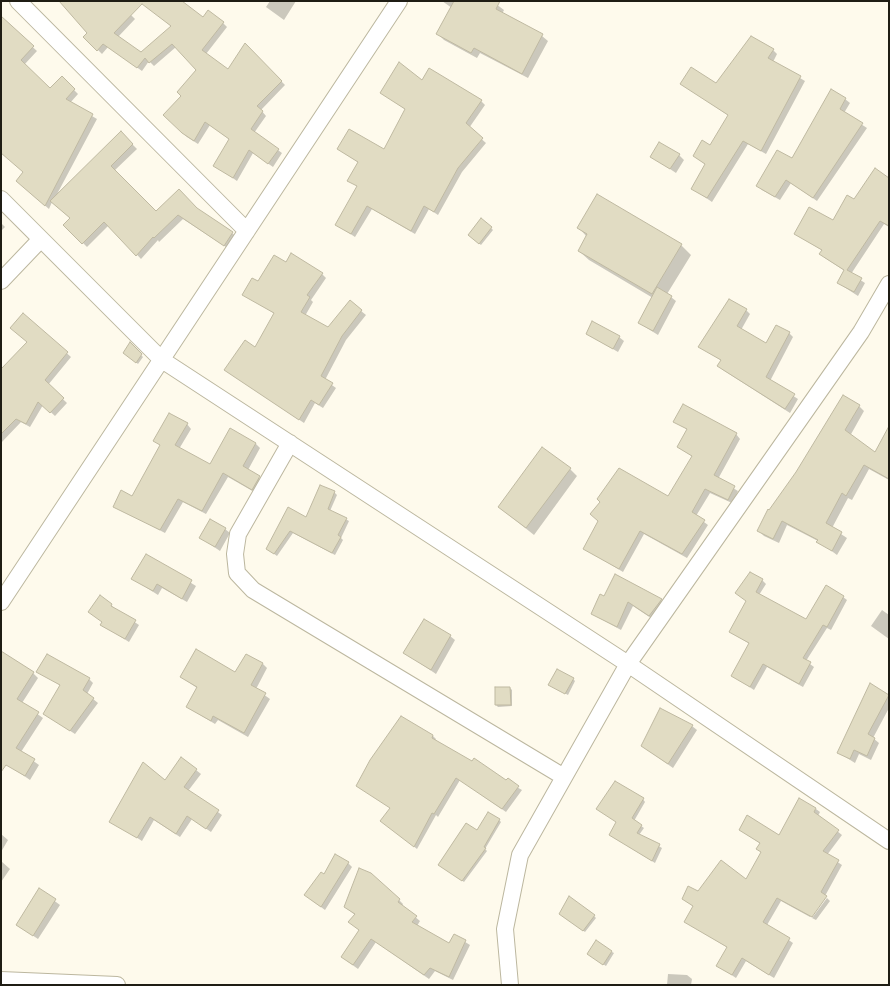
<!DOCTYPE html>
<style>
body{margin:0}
#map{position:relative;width:890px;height:986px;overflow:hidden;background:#fefaec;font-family:Quicksand,sans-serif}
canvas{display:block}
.frame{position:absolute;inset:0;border:2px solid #1f1d14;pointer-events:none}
</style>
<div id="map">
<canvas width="890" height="986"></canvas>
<div class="frame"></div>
</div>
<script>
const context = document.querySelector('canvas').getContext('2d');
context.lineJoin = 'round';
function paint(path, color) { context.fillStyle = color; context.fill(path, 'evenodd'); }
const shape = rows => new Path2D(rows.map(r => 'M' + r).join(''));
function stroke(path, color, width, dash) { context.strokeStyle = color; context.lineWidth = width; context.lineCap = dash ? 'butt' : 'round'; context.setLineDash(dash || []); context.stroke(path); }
paint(shape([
 [270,1,296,1,284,20,266,7],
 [442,1,492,1,504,10,502,14,542,36,548,41,528,78,480,53,477,58,444,40,438,34,452,8],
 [71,11,131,15,135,19,118,37,142,53,172,27,167,23,203,19,223,23,227,27,206,54,229,71,245,45,285,85,261,110,266,116,254,133,282,153,273,167,253,153,237,181,215,166,230,140,210,125,198,144,187,137,165,115,183,96,198,70,176,47,154,66,149,61,142,71,108,47,102,54,85,37,89,33,70,13],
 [5,22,37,51,24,65,50,90,62,78,78,94,70,103,97,119,56,196,121,133,137,149,114,171,156,213,196,209,232,233,237,237,229,249,183,219,159,242,158,240,141,259,109,225,87,247,65,225,71,219,52,202,49,209,21,185,24,172],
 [773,50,777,54,773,62,805,81,766,154,748,144,712,202,693,189,706,165,694,156,711,147,729,116,682,84,716,85],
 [423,82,481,101,485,105,469,128,486,143,462,172,438,215,429,209,415,234,372,209,355,237,337,225,358,187,349,180,359,163,338,149,384,151,406,110,382,93],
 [845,99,850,103,844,113,867,128,817,201,791,183,780,200,762,190,758,186,792,160],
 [679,155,684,160,676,173,652,157],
 [889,190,889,227,884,224,851,274,865,283,858,296,838,283,845,271,825,258,823,251,795,234,833,222,855,201],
 [1,223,5,227,1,231],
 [491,228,493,230,481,245,471,237],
 [579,228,681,245,691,255,667,294,676,301,658,335,639,323,653,298,589,260,579,251,587,237],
 [286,264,322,274,326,278,311,300,313,302,305,316,329,329,350,302,366,315,346,340,325,380,336,388,323,408,315,403,304,423,225,370,255,349,275,314,244,294],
 [746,310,750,314,741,330,766,345,789,333,793,337,770,381,798,399,790,413,723,370,719,366,722,361,700,347],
 [23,314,71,357,48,385,67,403,55,416,43,405,30,427,21,422,1,443,1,371,28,342],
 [587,334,619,337,624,341,618,352],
 [130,344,143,357,138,364,125,352],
 [859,406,864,411,850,436,875,454,889,429,889,480,869,469,852,500,848,498,832,528,847,538,837,555,818,541,787,525,779,543,764,536,759,531],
 [675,422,736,434,740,439,718,479,738,491,732,503,710,493,696,516,708,525,687,558,644,534,623,572,585,549,669,498,693,457,678,447,688,430],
 [187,424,191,429,179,449,211,466,231,430,256,444,260,448,248,470,263,481,256,493,228,477,206,514,183,502,165,533,115,507,132,497,161,446,155,441],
 [570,469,577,476,534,535,499,507],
 [334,492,337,495,330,511,349,521,341,538,343,540,335,555,293,533,277,556,267,549,288,509,307,519],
 [225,529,230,533,220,551,201,538],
 [146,555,196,586,187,602,162,588,158,595,133,579],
 [762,580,766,584,759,595,807,621,843,597,847,600,831,630,827,628,806,661,814,667,803,687,767,667,754,690,733,676,750,644,730,632],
 [601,596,661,600,665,604,654,620,633,606,621,630,592,614],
 [111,605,115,609,139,625,129,642,102,625],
 [882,610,889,615,889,639,871,626],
 [450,636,455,640,436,674,405,653],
 [263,664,267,668,256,689,270,699,248,737,218,720,215,724,187,707,197,688,181,677,236,674],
 [38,671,89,679,93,683,87,694,98,703,75,734,44,714,61,686],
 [33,673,38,678,22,703,43,718,21,752,39,765,30,780,1,760,1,677],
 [573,679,575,681,568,695,550,685],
 [871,685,889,695,889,708,873,738,879,743,871,760,859,754,855,763,839,753],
 [510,688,512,690,512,706,498,707,496,705],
 [692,726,697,730,673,768,642,746],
 [433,736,436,739,435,741,522,790,506,812,460,780,438,817,436,815,417,849,385,824,391,808,358,786],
 [196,770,201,774,188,791,222,815,211,832,192,819,180,837,154,820,142,841,111,821,165,781],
 [643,799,645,802,634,821,644,828,639,835,662,848,655,863,613,837,617,822],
 [816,809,820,812,818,816,842,835,827,855,842,865,825,896,810,917,781,901,767,925,793,943,774,978,746,961,736,978,718,966,728,948,686,922,694,907,683,899,698,892,746,881,762,853,761,844,740,830,779,836],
 [499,820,501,822,485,849,487,851,464,882,441,866,478,832],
 [1,834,8,840,1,852],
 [1,861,10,869,1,882],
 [348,863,352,867,325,910,310,899,324,876],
 [40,890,60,905,38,939,17,925],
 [827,898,830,901,816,920,812,918],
 [399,900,403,904,402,906,420,921,417,926,450,944,454,935,470,945,453,980,435,971,429,979,376,942,358,969,347,961,360,931,350,922,355,915,345,907],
 [562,916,594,916,596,918,585,932],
 [612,952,614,953,606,966,591,956],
 [668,974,687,975,692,979,691,985,667,985]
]), '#0003');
const building = shape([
 [59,1,182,1,203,17,208,10,224,22,202,50,228,69,245,43,282,81,257,106,263,111,251,129,279,149,268,164,249,150,233,178,213,166,229,139,205,122,194,141,182,133,163,115,181,96,177,92,196,70,172,44,149,63,145,58,137,68,103,44,97,51,83,37,87,33,59,1],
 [142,4,171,26,141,52,114,33,142,4],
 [454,1,500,1,496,9,543,34,522,74,474,48,471,53,436,34,454,1],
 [1,16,34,46,21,60,50,88,62,76,75,89,66,99,93,114,45,206,16,181,23,172,1,153,1,16],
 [751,36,774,49,768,58,801,76,761,151,743,141,707,198,691,189,705,164,693,156,702,140,710,145,728,115,680,84,691,67,716,83,751,36],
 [399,62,422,80,429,68,482,100,466,123,483,138,458,168,434,212,424,206,411,231,367,206,351,234,335,225,357,186,347,181,358,162,337,149,349,129,384,149,405,109,380,93,399,62],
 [831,89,846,98,840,109,863,123,813,198,786,180,775,197,756,186,777,150,792,158,831,89],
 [121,131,133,144,111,166,156,211,179,189,197,208,233,232,224,246,178,215,154,238,153,237,136,256,104,222,82,244,63,225,70,218,50,201,121,131],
 [659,142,680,154,670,169,650,157,659,142],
 [875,168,889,178,889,226,880,221,847,270,862,278,854,292,837,283,844,270,819,254,822,250,794,234,809,207,833,220,847,195,854,199,875,168],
 [597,194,682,244,652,294,578,251,587,234,577,228,597,194],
 [481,218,492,227,479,244,468,235,481,218],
 [291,253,323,273,307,295,310,297,301,312,328,327,350,300,362,310,342,336,321,376,333,383,319,405,311,400,299,420,224,370,245,340,255,347,274,313,242,295,252,278,258,281,274,255,286,262,291,253],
 [657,287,672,296,653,331,638,323,657,287],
 [729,299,747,309,737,326,766,343,776,325,790,332,766,377,795,394,785,409,717,366,721,360,698,347,729,299],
 [23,313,68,352,45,380,64,398,50,413,38,402,26,424,16,419,1,434,1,369,27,342,10,328,23,313],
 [592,321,620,336,613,349,586,334,592,321],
 [130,342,142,354,136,363,123,353,130,342],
 [843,395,860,405,845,430,875,452,889,426,889,479,864,465,846,496,842,493,826,523,842,532,832,551,816,542,818,540,782,521,773,539,757,531,768,509,769,510,796,472,843,395],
 [683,404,737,433,714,475,735,486,728,500,705,489,692,512,705,520,682,554,640,531,619,569,583,549,598,521,590,514,600,502,597,499,619,468,668,496,692,456,677,447,687,429,673,422,683,404],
 [169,413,188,423,175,445,210,464,230,428,256,443,243,466,260,476,252,490,223,473,202,511,178,499,160,530,113,507,121,490,132,496,160,445,153,441,169,413],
 [542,447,571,468,526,528,498,507,542,447],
 [320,485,335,491,328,509,347,518,338,535,341,537,332,553,290,531,274,554,266,549,288,507,306,517,320,485],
 [210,519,226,528,215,547,199,538,210,519],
 [146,554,192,580,182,599,157,584,153,591,131,579,146,554],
 [750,572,763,579,756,592,806,619,826,585,844,596,827,627,823,625,803,658,811,662,799,684,763,664,750,687,731,676,749,643,729,632,746,601,735,593,750,572],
 [615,574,662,599,649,616,628,602,617,627,591,614,600,594,604,596,615,574],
 [100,595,112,604,111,606,136,620,125,639,100,625,102,622,88,612,100,595],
 [424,619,451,635,431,670,403,653,424,619],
 [196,649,235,672,246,654,263,663,251,685,266,693,244,733,213,716,211,721,186,707,197,687,180,677,196,649],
 [1,651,34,672,17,699,39,712,16,748,35,759,25,776,6,765,1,772,1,651],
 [47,654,90,678,83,690,94,698,70,731,43,714,60,685,36,672,47,654],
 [557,669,574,678,565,694,548,685,557,669],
 [870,683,889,695,868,734,875,738,867,756,854,750,850,759,837,753,870,683],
 [495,687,510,687,511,705,495,705,495,687],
 [660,708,693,725,668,764,641,746,660,708],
 [401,716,433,735,432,738,472,761,474,758,506,780,508,778,519,786,502,809,456,778,434,814,432,813,414,847,380,821,390,808,356,786,370,760,401,716],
 [181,757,197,769,184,787,219,810,206,829,187,816,176,834,150,817,137,838,109,822,143,762,165,780,181,757],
 [615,781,644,798,632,818,642,825,637,833,660,844,652,861,609,835,616,822,596,809,615,781],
 [799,798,816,808,814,812,839,830,823,851,839,860,821,892,827,896,812,917,777,898,763,922,790,938,769,975,742,958,732,975,716,966,727,947,684,922,693,906,682,899,688,886,698,891,721,860,746,879,761,852,756,849,760,843,739,830,747,815,779,835,799,798],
 [488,812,500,819,484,847,486,848,462,881,438,865,466,823,477,830,488,812],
 [335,854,349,862,321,907,304,895,321,872,324,874,335,854],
 [359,868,371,873,400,899,398,902,417,916,412,922,449,943,454,934,466,940,449,977,430,968,424,975,371,939,353,965,341,957,359,930,348,922,355,914,344,907,359,868],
 [39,888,56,899,33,936,16,925,39,888],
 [569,896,595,915,583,931,559,914,569,896],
 [596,940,612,951,603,965,587,954,596,940]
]);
paint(building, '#e1dcc3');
stroke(building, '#bfb9a1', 1);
const street = shape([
 [18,1,247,231],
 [1,199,162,360,628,664,889,841],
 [1,281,41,239],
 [290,443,238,534,235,554,237,573,253,590,564,777],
 [1,602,399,1],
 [1,980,117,985],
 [510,985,505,929,520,855,628,664,861,332,889,284]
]);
stroke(street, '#bcb79f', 18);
stroke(street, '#fff', 16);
</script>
